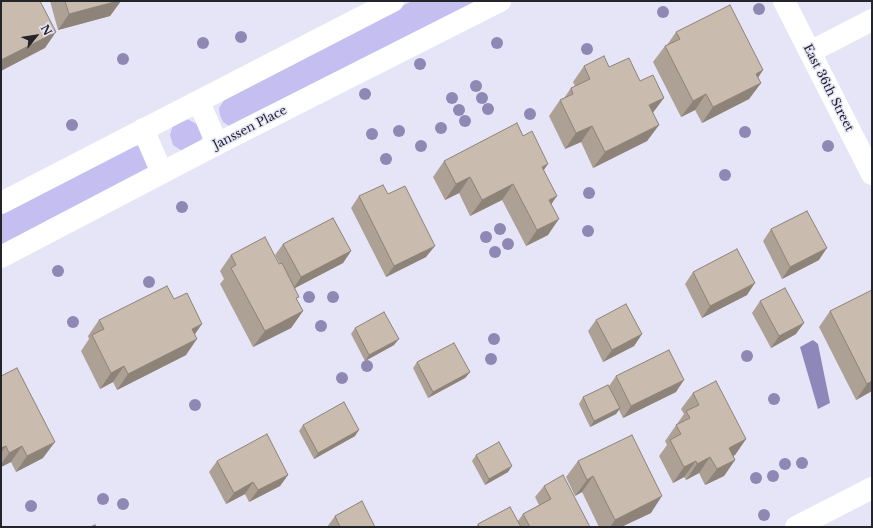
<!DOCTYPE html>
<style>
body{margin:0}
#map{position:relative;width:873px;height:528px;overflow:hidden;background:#e6e5f8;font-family:"Libre Baskerville",serif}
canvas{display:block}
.frame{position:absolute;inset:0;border:2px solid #24242b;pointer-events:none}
.north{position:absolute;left:16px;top:16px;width:40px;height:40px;-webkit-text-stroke:3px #e6e5f8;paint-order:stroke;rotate:60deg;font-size:11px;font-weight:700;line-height:16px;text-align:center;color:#24242b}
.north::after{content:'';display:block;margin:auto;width:14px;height:18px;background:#24242b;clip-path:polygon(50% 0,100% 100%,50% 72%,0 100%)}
</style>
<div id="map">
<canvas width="873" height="528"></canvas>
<div class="frame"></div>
<div class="north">N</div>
</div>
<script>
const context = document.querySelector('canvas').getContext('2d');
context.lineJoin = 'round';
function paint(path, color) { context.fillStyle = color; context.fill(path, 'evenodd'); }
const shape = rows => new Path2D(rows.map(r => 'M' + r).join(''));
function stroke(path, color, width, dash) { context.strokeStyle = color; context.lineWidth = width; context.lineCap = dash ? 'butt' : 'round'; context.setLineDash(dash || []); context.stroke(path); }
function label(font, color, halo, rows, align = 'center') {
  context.font = font + ' "Libre Baskerville",serif'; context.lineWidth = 3; context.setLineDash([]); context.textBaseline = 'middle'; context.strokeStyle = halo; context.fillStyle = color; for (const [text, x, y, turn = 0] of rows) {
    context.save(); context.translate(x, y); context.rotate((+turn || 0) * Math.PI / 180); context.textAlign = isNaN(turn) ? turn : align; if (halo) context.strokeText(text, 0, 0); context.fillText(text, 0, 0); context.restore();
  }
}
paint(shape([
 [412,1,482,1,229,126,223,122,220,115,219,108,227,96],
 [187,119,197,124,202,133,202,138,200,143,182,151,173,145,170,135,173,125],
 [134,146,139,146,145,150,149,170,1,250,1,213]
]), '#c4bff0');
paint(shape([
 [813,340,818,344,830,403,818,409,800,347]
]), '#8d87ba');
stroke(shape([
 [784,1,872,174],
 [810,52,872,20],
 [199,102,217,144],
 [143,129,162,173],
 [1,203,393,1],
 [1,257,217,144,500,1],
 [796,527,872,488]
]), '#fff', 22);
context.fillStyle = '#8f88b4';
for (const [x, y] of [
 [759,9],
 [663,12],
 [241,37],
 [203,43],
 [497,43],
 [587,49],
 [123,59],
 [420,64],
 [476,86],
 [365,94],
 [452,98],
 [482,98],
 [488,109],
 [459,110],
 [530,114],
 [465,121],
 [72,125],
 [441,128],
 [399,131],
 [745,132],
 [372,134],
 [421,146],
 [828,146],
 [386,159],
 [725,175],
 [589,193],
 [182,207],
 [500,229],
 [588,231],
 [486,237],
 [508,244],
 [495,252],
 [58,271],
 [149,282],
 [309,297],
 [333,297],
 [73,322],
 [321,326],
 [494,339],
 [747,356],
 [491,359],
 [367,366],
 [342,378],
 [774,399],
 [195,405],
 [802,463],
 [785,464],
 [773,476],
 [756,478],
 [103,499],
 [123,504],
 [31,506],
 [764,515]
]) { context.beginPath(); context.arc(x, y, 6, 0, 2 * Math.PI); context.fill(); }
paint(shape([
 [50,1,121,1,110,16,58,30],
 [676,32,763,70,758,78,761,83,749,99,702,123,695,110,681,117,653,62,665,46,667,45],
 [584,66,609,67,653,113,659,125,647,141,593,168,581,142,565,149,549,116,560,100,564,98,571,88,575,86,573,82],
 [523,136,544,171,551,204,548,235,526,246,502,200,470,216,459,193,445,200,433,177,444,161],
 [388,194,426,257,386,277,351,208,359,196],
 [771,229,819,260,782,279,763,241],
 [283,244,351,251,343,263,295,288,297,300,303,311,291,328,253,347,220,284,224,279,220,271,231,255,279,264,280,264,275,255],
 [693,272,747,295,702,318,685,284],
 [872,291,872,391,856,400,819,327,830,311],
 [174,299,195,335,186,355,117,390,113,382,100,389,81,351,89,339,88,336,99,320],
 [760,301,796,334,771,348,752,313],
 [596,320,642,334,634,346,603,362,588,331],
 [355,328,394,345,365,361,351,334],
 [417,362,470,372,465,378,428,398,413,368],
 [1,376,43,458,16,472,11,462,1,467],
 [616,376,676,392,623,418,619,410,616,414,590,427,579,404,583,397,609,386],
 [693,393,746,439,735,455,733,456,735,460,724,476,705,485,699,473,686,480,684,477,673,483,659,456,667,445,665,441,684,414,681,409],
 [303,425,355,436,314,459,299,431],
 [476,455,508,472,485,485,472,461],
 [217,461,288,475,280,486,249,502,245,494,226,504,209,472],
 [578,461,651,513,621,527,599,527,582,492,575,496,566,477],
 [544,486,590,527,476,527,478,524,518,521,523,514,539,505,535,497],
 [335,516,375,527,327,527]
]), '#ada195');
paint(shape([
 [118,1,121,1,110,16,58,30,69,14],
 [56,32,45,48,1,71,1,60],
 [763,70,752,86,756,74],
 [761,83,749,99,702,123,713,107],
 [706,94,695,110,681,117,693,101],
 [664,98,652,114,649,105],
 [659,125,647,141,593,168,605,152],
 [592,126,581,142,565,149,576,133],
 [548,164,537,180,542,167],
 [470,177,459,193,445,200,456,184],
 [513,184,502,200,470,216,482,200],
 [557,196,546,212,549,200],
 [559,219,548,235,526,246,537,230],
 [435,246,426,257,386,277,394,266],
 [827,248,819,260,782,279,790,267],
 [351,251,343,263,293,289,301,277],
 [755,283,747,295,702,318,710,306],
 [303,311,291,328,253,347,265,331],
 [804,323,796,334,771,348,779,336],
 [202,324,191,340,192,329],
 [642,334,634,346,603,362,612,350],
 [197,339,186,355,117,390,128,374],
 [399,339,394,345,365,361,369,355],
 [124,366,113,382,100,389,111,373],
 [470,372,465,378,428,398,433,392],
 [684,380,676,392,623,418,631,406],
 [872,381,872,391,856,400,867,384],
 [620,408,616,414,590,427,594,421],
 [359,430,355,436,314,459,318,453],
 [746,439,735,455,718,464,729,448],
 [55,442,43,458,16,472,27,456],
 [6,446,1,453,1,448],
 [22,446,11,462,1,467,1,464,9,453],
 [710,457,699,473,686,480,697,464],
 [735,460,724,476,705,485,717,469],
 [696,461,684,477,673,483,684,467],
 [512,466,508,472,485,485,489,479],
 [288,475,280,486,249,502,258,490],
 [593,476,582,492,575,496,587,480],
 [253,482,245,494,226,504,234,493],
 [662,496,651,513,621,527,610,527,615,520]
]), '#8d8379');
const building = shape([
 [1,1,40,1,56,32,1,60,1,1],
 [65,1,118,1,69,14,65,1],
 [730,5,763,70,756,74,761,83,713,107,706,94,693,101,665,46,680,39,676,32,730,5],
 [604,56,609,67,629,58,640,81,653,75,664,98,649,105,659,125,605,152,592,126,576,133,560,100,573,94,571,88,590,79,584,66,604,56],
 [517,123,523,136,532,131,548,164,542,167,557,196,549,200,559,219,537,230,513,184,482,200,470,177,456,184,444,161,517,123],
 [383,185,388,194,405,186,435,246,394,266,359,196,383,185],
 [807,211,827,248,790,267,771,229,807,211],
 [333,218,351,251,301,277,283,244,333,218],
 [265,237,279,264,282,263,299,297,296,298,303,311,265,331,231,268,236,265,231,255,265,237],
 [737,249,755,283,710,306,693,272,737,249],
 [167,286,174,299,187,293,202,324,192,329,197,339,128,374,124,366,111,373,92,335,104,329,99,320,167,286],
 [785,288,804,323,779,336,760,301,785,288],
 [872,290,872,381,867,384,830,311,872,290],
 [626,304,642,334,612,350,596,320,626,304],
 [384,312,399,339,369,355,355,328,384,312],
 [454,343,470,372,433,392,417,362,454,343],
 [669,350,684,380,631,406,616,376,669,350],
 [17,368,55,442,27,456,22,446,9,453,6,446,1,448,1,376,17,368],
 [716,381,746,439,729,448,735,460,717,469,710,457,697,464,696,461,684,467,670,440,681,434,676,425,690,418,686,411,699,405,693,393,716,381],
 [608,385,620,408,594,421,583,397,608,385],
 [344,402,359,430,318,453,303,425,344,402],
 [267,434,288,475,258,490,253,482,234,493,217,461,267,434],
 [632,435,662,496,615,520,593,476,587,480,578,461,632,435],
 [499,442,512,466,489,479,476,455,499,442],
 [563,475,590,527,530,527,523,514,551,499,544,486,563,475],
 [362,501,375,527,340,527,335,516,362,501],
 [510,507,521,527,479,527,478,524,510,507],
 [95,525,96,527,90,527,95,525]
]);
paint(building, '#c9bbad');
stroke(building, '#8d8379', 1);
label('12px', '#24242b', '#e6e5f8', [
 ["East 36th Street",828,88,63],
 ["Janssen Place",250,128,-27]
]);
</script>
